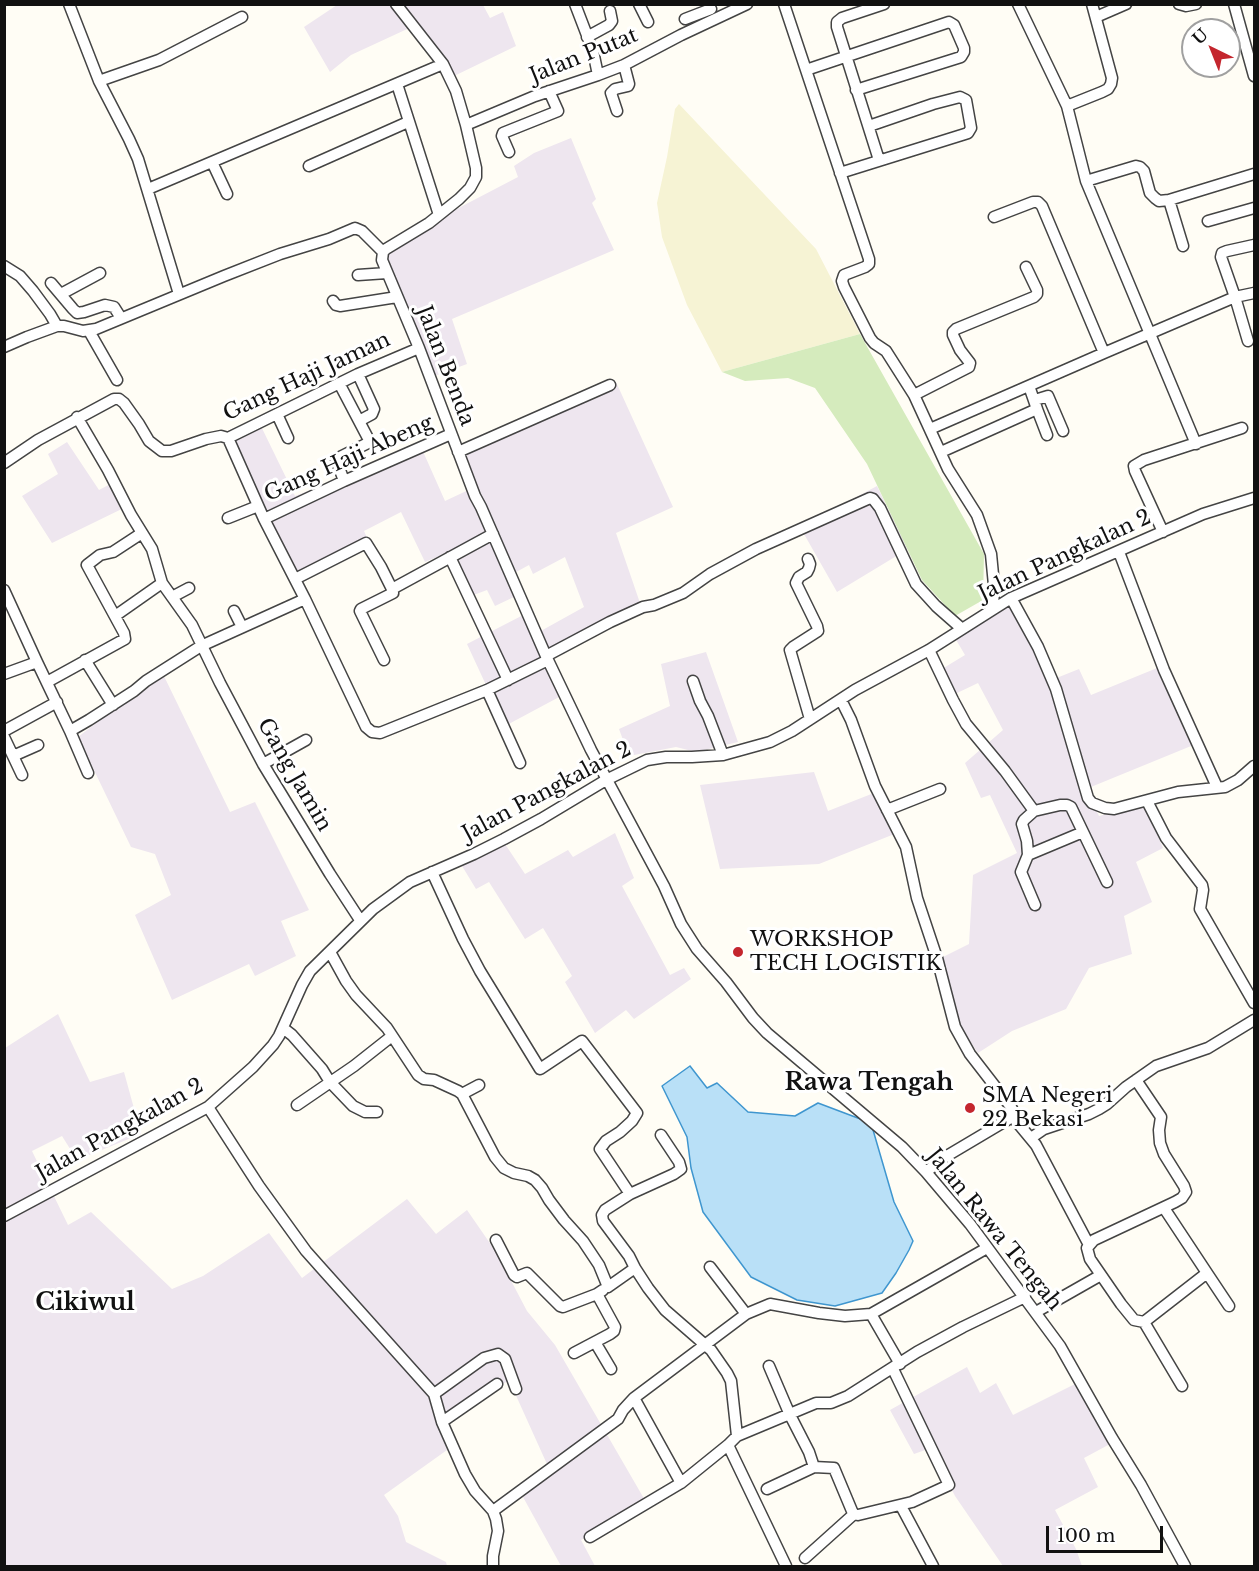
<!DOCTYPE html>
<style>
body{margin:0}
#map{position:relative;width:1259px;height:1571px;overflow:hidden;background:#fffdf5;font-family:"Libre Baskerville",serif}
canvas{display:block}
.frame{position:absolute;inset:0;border:6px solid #111;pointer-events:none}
.north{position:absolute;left:1181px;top:18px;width:60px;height:60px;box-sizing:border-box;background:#fff;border:2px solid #a0a0a0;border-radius:50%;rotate:317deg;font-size:16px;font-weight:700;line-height:24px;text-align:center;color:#111}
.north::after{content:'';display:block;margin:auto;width:21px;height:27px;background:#c4262e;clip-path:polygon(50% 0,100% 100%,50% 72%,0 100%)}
.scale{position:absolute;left:1046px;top:1526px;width:117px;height:27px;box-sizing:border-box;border:3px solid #111;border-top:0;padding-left:8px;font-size:18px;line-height:21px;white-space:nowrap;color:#111;-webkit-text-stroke:4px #fff;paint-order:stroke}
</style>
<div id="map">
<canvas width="1259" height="1571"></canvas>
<div class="frame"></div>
<div class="north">U</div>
<div class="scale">100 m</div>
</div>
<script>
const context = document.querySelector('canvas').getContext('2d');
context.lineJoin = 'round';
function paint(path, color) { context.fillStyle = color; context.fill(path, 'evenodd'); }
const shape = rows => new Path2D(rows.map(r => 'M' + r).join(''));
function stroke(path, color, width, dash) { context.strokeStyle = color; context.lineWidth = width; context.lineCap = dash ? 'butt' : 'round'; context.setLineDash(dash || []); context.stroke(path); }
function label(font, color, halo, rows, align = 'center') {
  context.font = font + ' "Libre Baskerville",serif'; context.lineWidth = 6; context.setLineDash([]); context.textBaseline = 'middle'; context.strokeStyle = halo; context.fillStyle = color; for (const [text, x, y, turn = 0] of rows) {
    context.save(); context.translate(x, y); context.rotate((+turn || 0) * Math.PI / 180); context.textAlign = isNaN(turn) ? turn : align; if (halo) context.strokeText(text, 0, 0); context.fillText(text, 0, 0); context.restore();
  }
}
paint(shape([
 [337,5,483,5,490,18,503,12,516,46,452,77,436,47,418,24,351,55,330,72,304,27],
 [571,138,596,199,592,203,614,250,452,319,467,364,429,378,385,261,386,249,426,225,518,177,514,166,534,153],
 [616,382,673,507,616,533,640,603,545,658,561,696,505,726,467,644,529,612,539,632,584,607,565,557,533,574,529,565,507,577,516,596,495,606,487,590,471,596,451,551,425,562,401,512,364,531,368,540,291,577,225,432,257,418,295,496,421,447,445,501,477,486,462,446],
 [67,442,99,490,116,481,132,504,52,543,22,496,58,474,48,454],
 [877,486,908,549,837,592,800,527],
 [1009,603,1049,681,1079,669,1091,695,1162,666,1196,744,1086,789,1099,816,1144,803,1163,848,1136,862,1152,902,1124,916,1132,954,1089,968,1066,1009,1012,1031,978,1053,953,1017,941,958,969,944,973,875,1017,853,990,795,981,798,965,763,1003,730,978,683,955,694,942,669,965,655,955,638],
 [706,652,738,742,696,752,676,747,629,756,619,729,670,706,661,664],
 [162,672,230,812,255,802,309,910,281,921,296,956,255,976,249,964,172,1000,135,915,171,895,155,854,131,847,78,737],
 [814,772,828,811,879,791,897,833,819,864,720,869,700,785],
 [615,833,634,878,622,886,670,975,684,968,691,979,634,1019,626,1010,595,1033,565,982,572,976,543,928,525,939,489,882,476,889,459,861,503,841,525,874,568,850,573,857],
 [58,1014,90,1082,124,1072,141,1134,77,1160,62,1136,32,1151,68,1225,91,1212,172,1289,203,1276,269,1233,302,1278,407,1199,436,1234,467,1210,496,1252,527,1311,555,1345,646,1502,581,1540,595,1566,561,1566,523,1497,551,1473,509,1380,440,1427,447,1450,384,1495,398,1516,406,1542,446,1562,447,1566,5,1566,5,1048],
 [967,1367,980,1393,996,1383,1013,1415,1075,1384,1110,1444,1084,1458,1098,1487,1055,1510,1076,1549,1082,1566,1003,1566,955,1496,931,1448,914,1454,890,1410]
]), '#eee6ef');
paint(shape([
 [679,104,816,249,860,334,722,372,687,305,662,237,657,203,667,157,675,109]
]), '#f6f3d4');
paint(shape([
 [860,334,984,554,983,600,955,616,922,580,867,464,815,388,788,378,745,381,722,372]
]), '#d5ebbd');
const water = shape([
 [690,1066,707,1088,717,1083,748,1112,795,1116,818,1103,871,1123,894,1202,913,1241,909,1250,896,1273,882,1293,835,1306,797,1300,751,1277,703,1212,691,1168,687,1137,662,1086,690,1066]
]);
paint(water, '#b9e0f7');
stroke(water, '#3f96cf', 1.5);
const minor = shape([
 [69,4,99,81,129,139,138,159,179,294],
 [396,4,443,64,456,91,466,125,476,168,476,177,470,188,459,199,429,223,386,249,383,252,382,260,419,348,475,496,481,507,546,656,591,750,664,886,681,924,697,949,726,982,753,1018,767,1033,902,1147,926,1172,970,1224,1060,1346,1112,1438,1141,1485,1185,1566],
 [575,4,593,51,598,75],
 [639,4,648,22],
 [784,4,869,259,869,264,865,267,844,275,842,281,844,287,870,338,874,343,886,351,914,395,948,469,977,515,991,554,994,585,993,609],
 [1018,4,1067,106,1086,181,1196,444],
 [1179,4,1186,6,1196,4],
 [1234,4,1254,76],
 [1096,17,1126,4],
 [685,19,711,9],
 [587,37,609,25,612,21,610,11],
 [806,70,949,22,954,25,964,48,964,52,961,57,856,90],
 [99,81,159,60,242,17],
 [397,84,439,215],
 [1067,106,1102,92,1108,89,1111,84,1112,78,1092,4],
 [617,111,611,93,615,89,628,86,629,84,624,65],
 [466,125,535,96,598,75,624,65,681,35,747,4],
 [509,152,502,136,503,133,558,111,549,91],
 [879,160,837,27,837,22,842,18,884,4],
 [212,162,227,194],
 [309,166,408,122],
 [840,173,965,134,968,133,971,128,966,100,960,97,933,104,869,126],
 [1086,181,1136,166,1140,167,1144,171,1150,193,1155,198,1159,201,1169,200],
 [148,189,443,64],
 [994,217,1033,202,1038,202,1042,206,1104,353,1235,297,1254,293],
 [1208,221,1254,208],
 [1183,246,1169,200,1254,174],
 [4,266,20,276,33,291,50,314,57,326],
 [358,275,387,273],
 [51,283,73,309,77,313,84,312,105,305,114,307,121,318],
 [61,294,100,273],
 [333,301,336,305,340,306,397,297],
 [89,331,117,380],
 [1248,341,1235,297,1221,257,1222,253,1227,251,1254,245],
 [4,347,27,337,57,326,64,326,83,331,96,329,224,276,280,254,329,239,355,228,362,231,383,252],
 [358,374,374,409,372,414,359,421],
 [339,383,370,442,336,459,344,481],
 [914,395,969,367,970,363,960,350,953,335,953,332,956,329,1034,297,1037,294,1037,290,1026,267],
 [1035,400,1048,396,1063,431],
 [1037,409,1047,435],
 [277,414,288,438],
 [77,417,108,470,131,515,152,549,162,583,192,625,220,683,263,764,330,874,360,920],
 [930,429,1104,353],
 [228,438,264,519,305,599],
 [458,452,610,385],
 [941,452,1037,409,1029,386],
 [4,463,38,440,114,399,119,399,124,403,139,424,149,441,162,451,171,451,206,439,221,436,228,438,358,374,419,348],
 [228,518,258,506],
 [264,519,344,481,451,434],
 [1163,532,1135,471,1134,466,1144,460,1242,428],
 [1119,552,1164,670,1217,787],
 [450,557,508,680],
 [808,559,810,564,809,568,807,572,799,577,796,583,817,626,818,631,793,647,790,650,810,719],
 [295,579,366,543,381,567,392,589],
 [392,589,493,534],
 [4,590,37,662,70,731,89,720,134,691,146,681,201,646,305,599,366,727,372,732,380,733,487,690,548,660],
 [172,597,189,588],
 [1011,598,1038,647,1056,689,1088,798,1092,803,1105,808,1114,809,1178,792,1225,787,1238,780,1254,766],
 [234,611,242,627],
 [115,616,162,583],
 [929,650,953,700,966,724,1005,771,1034,811,1060,805,1067,805,1071,807,1107,882],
 [546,656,610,622,643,607,654,605,683,593,710,574,756,549,870,498,873,499,880,508,916,584,936,606,961,628],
 [85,660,113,705],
 [384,660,360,611,361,609,393,593,392,589],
 [4,674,37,662],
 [693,681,700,701,708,716,723,755],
 [47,682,125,639,124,633,87,565,100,555,113,552,142,533],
 [487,690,520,763],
 [841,700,851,720,875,786,906,847,917,898,937,958,955,1027,970,1054,1011,1107,1013,1111,1012,1116,1009,1119,945,1157,926,1172],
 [4,731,57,702],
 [70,731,88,773],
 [4,737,13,756,38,745],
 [13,756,22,775],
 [263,764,306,740],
 [1147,801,1166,838,1202,885,1203,890,1200,909,1254,1003],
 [887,810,940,789],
 [1034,811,1024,820,1022,824,1027,841,1028,855,1021,872,1035,905],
 [1028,855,1083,832],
 [432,872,463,939,480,971,540,1069,582,1041,637,1113,632,1121,620,1132,606,1141,600,1149,630,1194],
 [330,952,346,981,356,995,387,1028,418,1075,424,1079,434,1080,458,1091,462,1094,495,1157,504,1168,514,1173,528,1176,535,1180,542,1188,549,1200,564,1220,583,1241,599,1265,608,1287,635,1268,648,1288,665,1310,711,1350,727,1373,731,1381,737,1436],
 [283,1028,292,1035,322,1069,330,1082,353,1106,365,1112,377,1112],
 [1136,1080,1161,1117,1159,1130,1160,1143,1164,1154,1184,1186,1186,1192,1182,1198,1175,1202,1094,1240,1087,1248,1090,1259,1121,1304,1134,1320,1144,1322],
 [462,1094,479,1085],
 [297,1105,354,1066,392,1036],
 [208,1107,259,1186,306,1251,322,1269,434,1394,442,1422,465,1474,475,1491,493,1511,496,1519,498,1531,493,1556,493,1566],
 [1012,1116,1036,1145,1089,1245],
 [1031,1138,1044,1129,1089,1114,1099,1109,1107,1104,1126,1087,1156,1066,1208,1048,1254,1020],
 [1164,1208,1207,1273],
 [4,1216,208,1107,253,1067,273,1045,279,1036,302,985,310,971,373,909,410,882,474,854,504,839,541,819,606,780,647,760,666,757,692,757,723,755,770,742,792,731,855,690,929,650,1011,598,1203,514,1254,498],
 [496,1240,514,1275,517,1277,527,1273,560,1306,563,1307,597,1294],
 [710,1267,746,1314],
 [635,1268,629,1256,603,1221,602,1215,605,1210,630,1194,674,1174,681,1169,679,1162,661,1135],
 [1036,1312,1101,1275],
 [871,1314,900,1364],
 [595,1342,611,1369],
 [574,1353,610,1334,614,1331,615,1327,597,1294,603,1290],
 [769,1366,790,1415,809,1452,814,1467],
 [1182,1386,1144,1322,1207,1273,1229,1306],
 [434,1394,484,1358,498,1354,505,1359,516,1389],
 [634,1398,681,1483,728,1445,737,1436,816,1403,831,1403,848,1396,917,1352,963,1327,1025,1297],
 [442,1422,497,1384],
 [728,1445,786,1566],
 [767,1489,814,1467,834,1468,852,1511,854,1514,858,1515,912,1502,949,1485,893,1369],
 [901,1506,933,1566],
 [493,1511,618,1419,623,1410,634,1398,746,1314,770,1304,819,1313,845,1316,871,1314,987,1248],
 [590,1537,681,1483],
 [805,1558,854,1514]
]);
stroke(minor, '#444', 13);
stroke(minor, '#fff', 10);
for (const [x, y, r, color] of [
 [738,952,6,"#c4262e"],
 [970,1108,6,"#c4262e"]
]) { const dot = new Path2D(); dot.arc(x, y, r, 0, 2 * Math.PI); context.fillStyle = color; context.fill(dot); stroke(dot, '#fff', 2); }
label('21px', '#111', '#fff', [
 ["Jalan Putat",584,56,-22],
 ["Jalan Benda",445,366,69],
 ["Gang Haji Jaman",307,377,-25],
 ["Gang Haji Abeng",349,459,-24],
 ["Jalan Pangkalan 2",1065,556,-25],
 ["Gang Jamin",294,775,60],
 ["Jalan Pangkalan 2",547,792,-28],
 ["Jalan Pangkalan 2",120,1130,-29],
 ["Jalan Rawa Tengah",994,1230,51]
]);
label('21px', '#111', '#fff', [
 ["WORKSHOP",750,940],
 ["TECH LOGISTIK",750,964],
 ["SMA Negeri",982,1096],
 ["22 Bekasi",982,1120]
], 'left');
label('bold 24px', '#111', '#fff', [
 ["Rawa Tengah",869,1083],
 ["Cikiwul",85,1303]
]);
</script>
